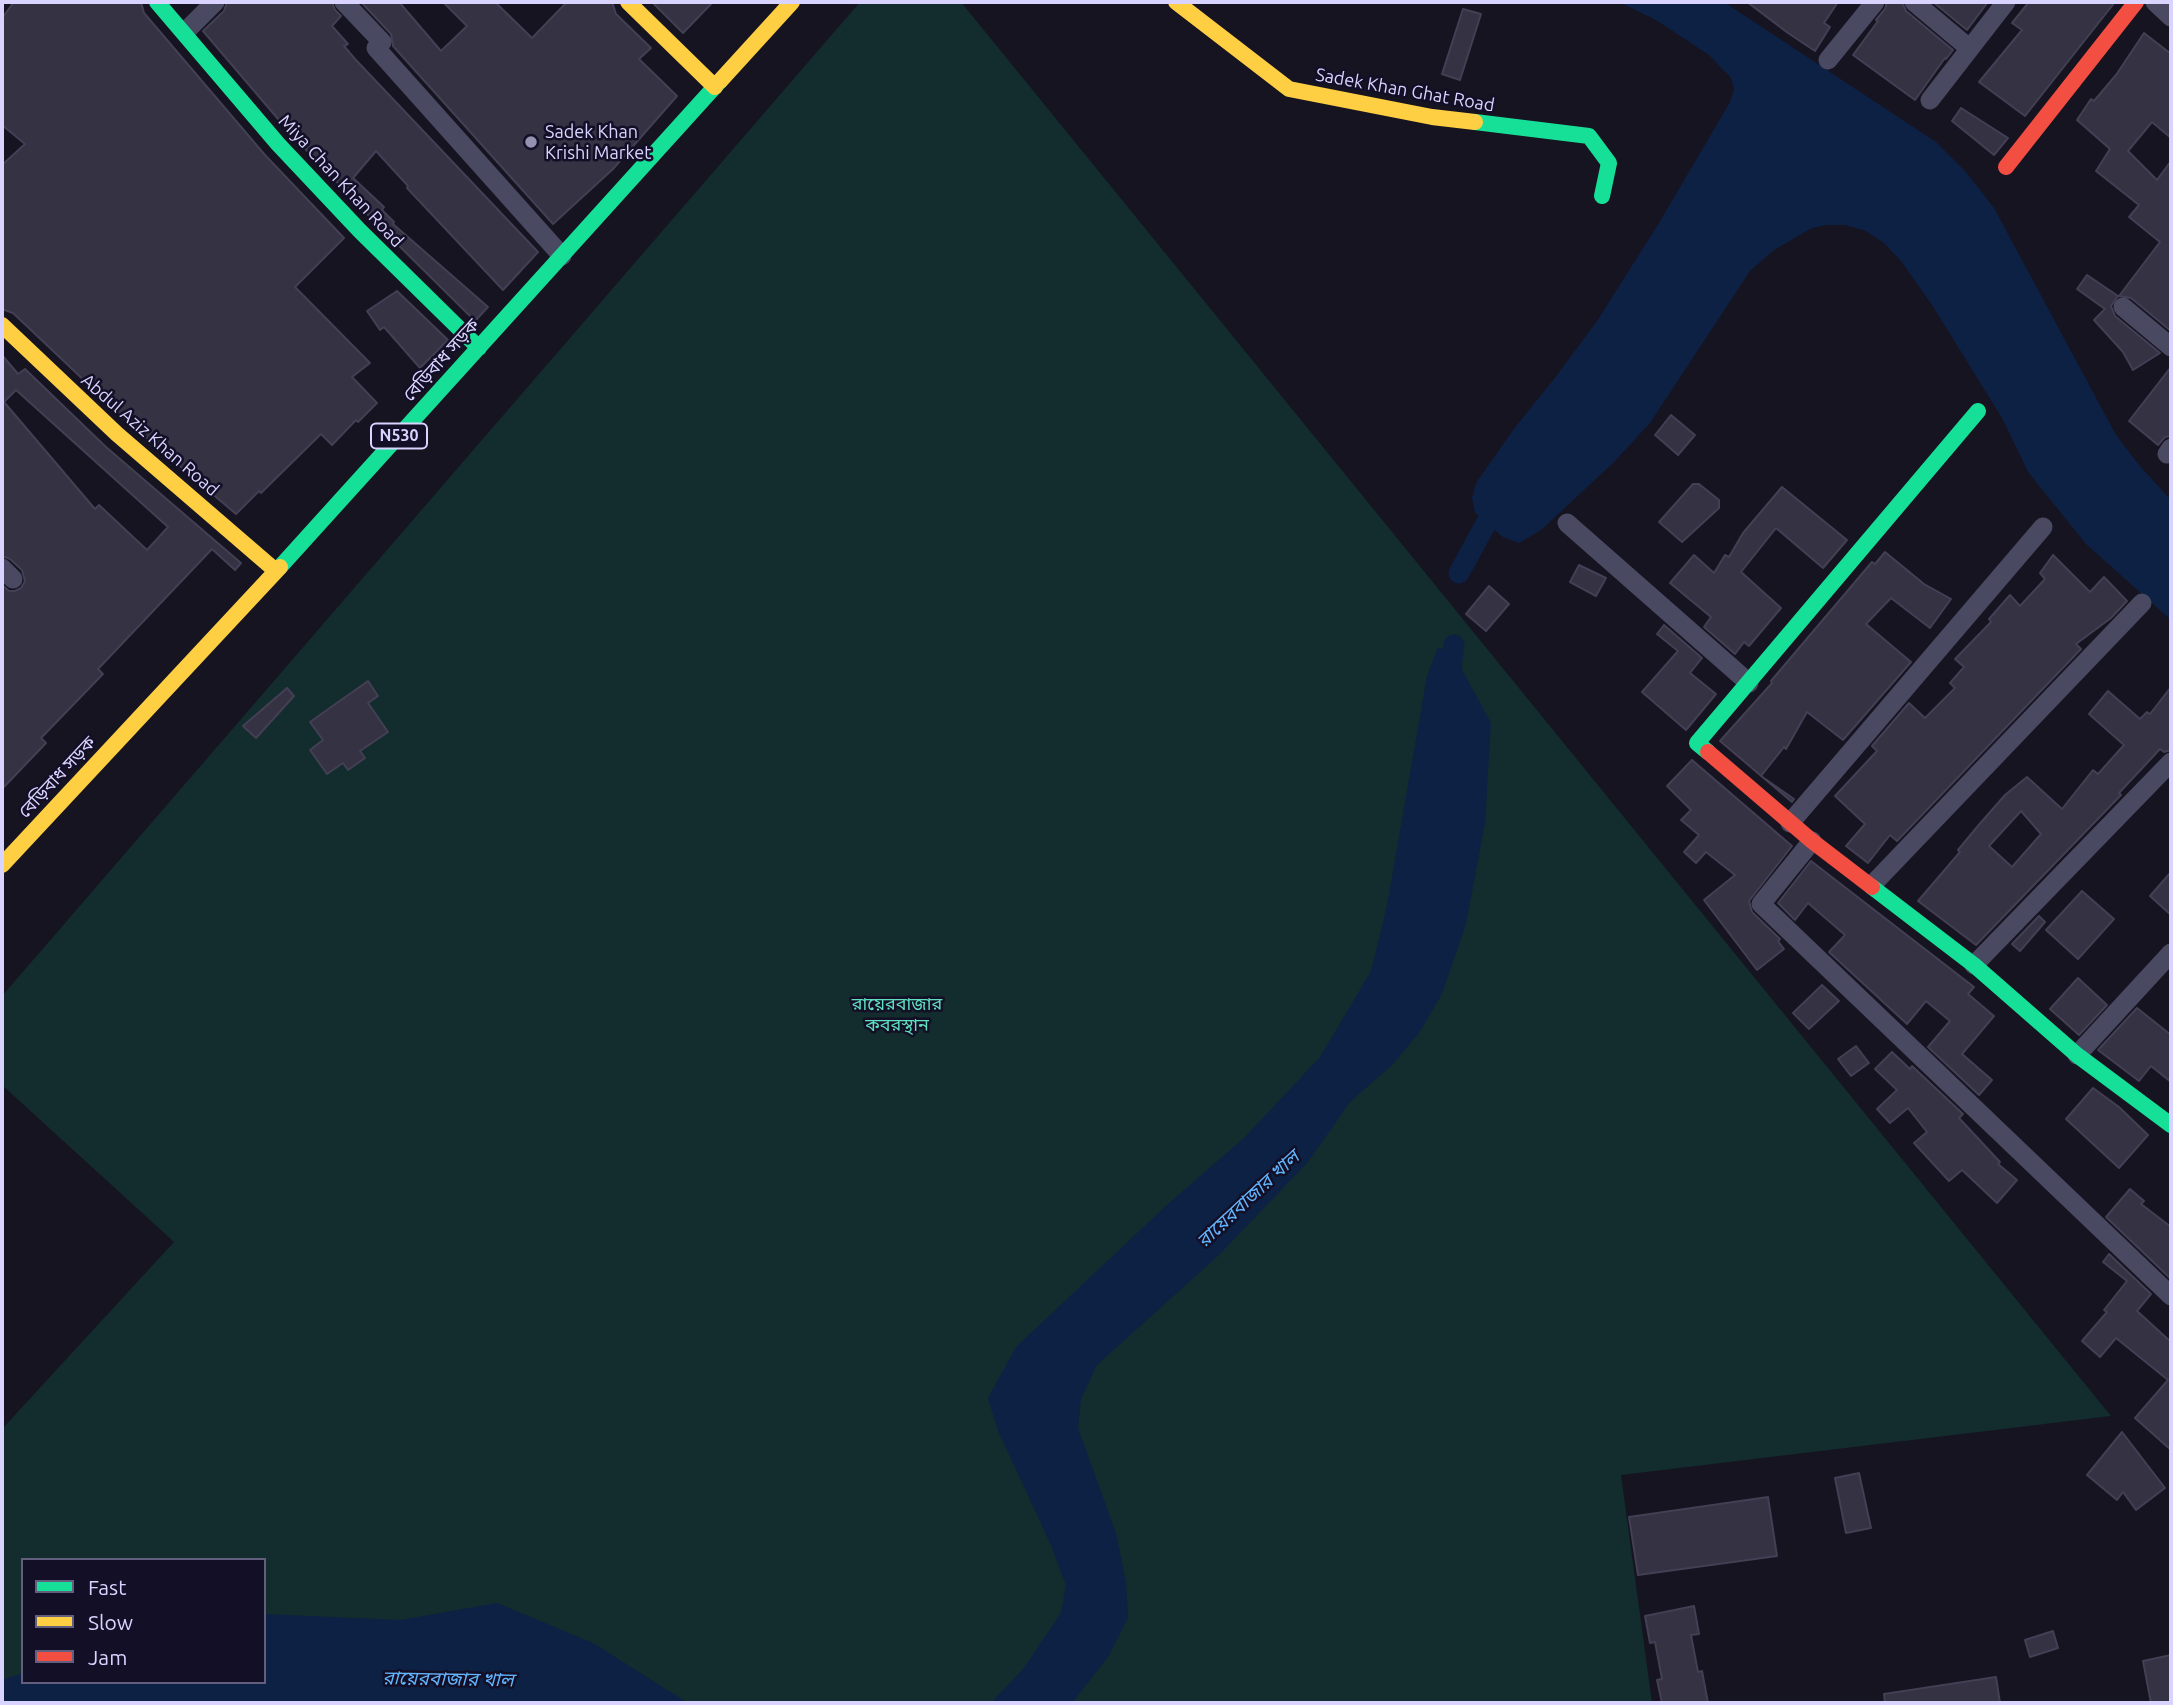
<!DOCTYPE html>
<meta charset="utf-8">
<style>
body{margin:0}
#map{position:relative;width:2173px;height:1705px;overflow:hidden;background:#161421;font-family:Ubuntu,sans-serif}
canvas{display:block}
.frame{position:absolute;inset:0;border:4px solid #d9d4ff;pointer-events:none}
.legend{position:absolute;left:21px;top:1558px;width:245px;height:126px;box-sizing:border-box;background:#130f26;border:2px solid #625e7d;margin:0;padding:9px 12px;list-style:none;font-size:21px;color:#d9d4ff}
.legend li{display:flex;align-items:center;gap:14px;height:35px}
.legend b{width:35px;border:2px solid #625e7d}
</style>
<div id="map">
<canvas width="2173" height="1705"></canvas>
<div class="frame"></div>
<ul class="legend">
<li><b style="height:9px;background:#16e098"></b>Fast</li>
<li><b style="height:9px;background:#ffcf43"></b>Slow</li>
<li><b style="height:9px;background:#f24e42"></b>Jam</li>
</ul>
</div>
<script>
const context = document.querySelector('canvas').getContext('2d');
context.lineJoin = 'round';
function paint(path, color) { context.fillStyle = color; context.fill(path, 'evenodd'); }
const shape = rows => new Path2D(rows.map(r => 'M' + r).join(''));
function stroke(path, color, width, dash) { context.strokeStyle = color; context.lineWidth = width; context.lineCap = dash ? 'butt' : 'round'; context.setLineDash(dash || []); context.stroke(path); }
function label(font, color, halo, rows, align = 'center') {
  context.font = font + ' Ubuntu,"Noto Sans Bengali",sans-serif'; context.lineWidth = 5; context.setLineDash([]); context.textBaseline = 'middle'; context.strokeStyle = halo; context.fillStyle = color; for (const [text, x, y, turn = 0] of rows) {
    context.save(); context.translate(x, y); context.rotate((+turn || 0) * Math.PI / 180); context.textAlign = isNaN(turn) ? turn : align; if (halo) context.strokeText(text, 0, 0); context.fillText(text, 0, 0); context.restore();
  }
}
paint(shape([
 [860,2,961,2,2111,1416,1621,1475,1652,1703,2,1703,2,1429,174,1242,2,1085,2,996],
 [23,1560,264,1560,264,1682,23,1682]
]), '#132c2d');
paint(shape([
 [1619,2,1724,2,1936,142,1965,171,1994,208,2116,435,2139,465,2171,500,2171,620,2086,544,2028,472,2002,418,1932,305,1901,261,1884,243,1866,231,1845,225,1827,225,1812,228,1774,250,1750,271,1650,423,1613,463,1541,530,1519,543,1503,537,1475,513,1472,498,1476,483,1516,426,1554,379,1597,321,1659,223,1730,102,1734,89,1731,78,1709,55,1656,20],
 [1438,647,1454,655,1491,723,1485,823,1466,924,1442,994,1419,1033,1393,1064,1350,1102,1308,1162,1219,1255,1097,1365,1081,1399,1078,1428,1116,1533,1126,1582,1128,1618,1108,1657,1072,1703,991,1703,1023,1669,1061,1613,1066,1585,1050,1543,998,1431,988,1398,1016,1347,1169,1203,1244,1138,1320,1057,1371,971,1387,905,1427,676],
 [497,1603,593,1643,688,1703,2,1703,2,1680,23,1673,23,1682,264,1682,264,1614,400,1620]
]), '#0d2144');
stroke(shape([
 [1459,573,1500,498],
 [1449,681,1454,645]
]), '#0d2144', 21);
const building = shape([
 [14,2,141,2,144,13,265,155,344,238,295,287,370,363,352,377,377,403,358,422,356,420,332,445,321,434,261,493,259,491,236,514,128,422,13,313,2,309,2,165,25,144,2,125,2,18,14,2],
 [227,2,332,2,335,10,341,16,332,26,348,44,344,46,355,59,538,252,503,290,407,188,408,186,376,151,353,178,384,207,382,210,394,222,393,224,488,307,475,321,372,219,290,133,203,31,224,11,227,2],
 [361,2,399,2,441,51,467,26,443,2,495,2,532,38,567,2,612,2,616,14,651,48,639,59,677,96,613,169,553,224,393,46,391,34,361,2],
 [652,2,713,2,683,33,652,2],
 [1747,2,1838,2,1824,23,1830,27,1815,51,1788,33,1747,2],
 [1887,2,1902,2,1906,11,1953,50,1946,59,1945,58,1915,100,1853,55,1878,21,1876,20,1885,9,1887,2],
 [1933,2,1988,2,1967,30,1933,2],
 [2029,2,2115,2,2025,116,1979,82,2022,30,2012,23,2029,2],
 [1463,9,1481,14,1460,80,1442,74,1463,9],
 [2144,33,2171,54,2171,138,2152,122,2128,151,2157,180,2171,161,2171,331,2131,298,2119,296,2160,242,2129,217,2139,205,2096,171,2110,149,2077,120,2091,99,2094,101,2116,75,2144,33],
 [1961,108,2008,138,1994,155,1952,121,1961,108],
 [2087,275,2118,296,2111,306,2115,316,2160,353,2133,370,2123,352,2094,320,2105,309,2077,289,2087,275],
 [397,291,448,340,420,368,384,327,380,330,367,311,397,291],
 [2,355,18,374,25,369,106,447,241,563,235,570,212,549,98,669,103,674,41,738,46,743,2,789,2,585,9,591,15,591,21,588,25,581,22,570,10,559,2,556,2,355],
 [16,390,168,527,147,550,99,505,95,509,4,402,16,390],
 [2171,367,2171,436,2165,437,2158,445,2129,421,2171,367],
 [1671,415,1695,435,1678,455,1655,435,1671,415],
 [1693,484,1699,484,1719,500,1719,508,1682,542,1659,522,1693,484],
 [1782,487,1847,540,1823,568,1776,528,1741,572,1781,608,1749,646,1744,642,1735,654,1704,627,1711,617,1670,583,1694,555,1714,573,1725,555,1729,557,1743,533,1782,487],
 [1885,552,1924,584,1951,599,1930,628,1891,598,1866,624,1911,662,1843,740,1807,712,1786,749,1784,747,1761,776,1794,799,1792,802,1720,741,1772,683,1771,681,1872,562,1875,564,1885,552],
 [2053,555,2090,592,2104,577,2127,601,2111,618,2076,644,2081,649,1897,841,1890,835,1868,863,1846,846,1865,824,1835,796,1877,751,1872,746,1909,703,1925,718,1955,688,1950,683,1964,667,1955,659,1991,622,1989,619,2010,595,2020,606,2045,579,2040,573,2053,555],
 [1579,565,1606,578,1596,596,1570,582,1579,565],
 [1489,586,1509,604,1486,631,1466,614,1489,586],
 [1664,625,1702,658,1690,673,1716,694,1686,730,1642,692,1678,651,1657,634,1664,625],
 [368,681,378,696,368,703,388,732,360,751,365,758,348,770,343,763,327,774,310,750,323,740,310,722,368,681],
 [2171,687,2171,750,2164,752,2160,749,2119,793,2121,795,1976,945,1918,901,1960,852,1958,850,1977,827,2005,795,2027,777,2062,809,2093,770,2098,774,2124,745,2089,714,2108,691,2140,719,2147,712,2150,714,2171,687],
 [2021,811,2041,834,2012,867,1989,846,2021,811],
 [287,688,294,696,256,738,243,726,287,688],
 [1692,760,1792,846,1749,901,1752,912,1780,939,1778,941,1784,949,1757,970,1704,900,1735,875,1706,852,1696,863,1684,852,1699,835,1681,820,1691,810,1667,786,1692,760],
 [1811,861,1974,987,1968,994,1994,1016,1962,1054,1992,1080,1979,1095,1928,1047,1950,1021,1926,1001,1907,1024,1829,952,1845,935,1808,903,1795,920,1778,903,1811,861],
 [2171,872,2171,915,2150,896,2171,872],
 [2082,891,2114,919,2078,959,2046,930,2082,891],
 [2039,916,2045,922,2020,951,2012,944,2039,916],
 [2078,978,2107,1005,2079,1035,2050,1009,2078,978],
 [1822,985,1839,1001,1809,1029,1793,1013,1822,985],
 [2137,1008,2171,1035,2171,1082,2151,1066,2139,1081,2098,1050,2137,1008],
 [1856,1046,1869,1063,1851,1076,1838,1059,1856,1046],
 [1892,1052,1910,1069,1912,1066,1963,1114,1959,1118,2000,1162,1998,1164,2017,1180,1997,1203,1962,1170,1949,1181,1914,1143,1927,1132,1908,1108,1890,1123,1877,1109,1897,1090,1875,1069,1892,1052],
 [2093,1088,2119,1107,2148,1135,2119,1168,2066,1119,2093,1088],
 [2130,1189,2144,1201,2141,1204,2171,1227,2171,1279,2106,1217,2130,1189],
 [2109,1254,2151,1294,2137,1311,2171,1342,2171,1450,2135,1418,2168,1380,2116,1338,2100,1357,2082,1341,2107,1312,2104,1310,2127,1281,2103,1262,2109,1254],
 [2122,1432,2165,1488,2136,1510,2123,1492,2117,1500,2087,1475,2122,1432],
 [1859,1473,1871,1528,1846,1533,1835,1478,1859,1473],
 [1768,1497,1777,1556,1638,1575,1629,1517,1768,1497],
 [1694,1606,1699,1634,1691,1635,1698,1672,1702,1671,1708,1703,1662,1703,1657,1680,1662,1679,1655,1642,1650,1643,1645,1616,1694,1606],
 [2053,1631,2058,1648,2030,1657,2025,1640,2053,1631],
 [2171,1655,2171,1703,2151,1703,2143,1661,2171,1655],
 [1996,1677,2000,1703,1885,1703,1884,1694,1996,1677]
]);
paint(building, '#343243');
stroke(building, '#433f54', 2);
stroke(shape([
 [344,2,382,42,376,48,562,256],
 [1914,2,1969,48],
 [2155,2,2171,17],
 [185,32,215,2],
 [1828,60,1875,2],
 [1930,100,2006,2],
 [2123,307,2171,347],
 [2167,454,2171,448],
 [1567,523,1749,683],
 [2,568,13,579],
 [1790,823,2043,527],
 [1812,841,1761,904,2171,1296],
 [1872,885,2142,603],
 [1974,965,2171,762],
 [2077,1055,2171,953]
]), '#4a4962', 19);
stroke(shape([
 [157,2,278,144,360,231,479,348],
 [1475,122,1589,136,1609,163,1602,196],
 [280,567,720,81],
 [1708,752,1697,743,1978,411],
 [1872,887,1974,965,2077,1055,2171,1125]
]), '#16e098', 16);
stroke(shape([
 [628,2,715,87],
 [1176,2,1289,89,1432,117,1475,122],
 [720,81,792,2],
 [2,325,117,434,276,571],
 [2,865,280,567]
]), '#ffcf43', 16);
stroke(shape([
 [2006,167,2136,2],
 [1708,752,1812,841,1872,887]
]), '#f24e42', 16);
for (const [x, y, r, color] of [
 [531,142,7,"#9591b1"]
]) { const dot = new Path2D(); dot.arc(x, y, r, 0, 2 * Math.PI); context.fillStyle = color; context.fill(dot); stroke(dot, '#130f26', 2.5); }
for (const [x, y, w] of [
 [399,436,56]
]) { const box = new Path2D(); box.roundRect(x - w / 2, y - 12.5, w, 25, 5); context.fillStyle = '#130f26'; context.fill(box); stroke(box, '#d9d4ff', 2); }
label('bold 16px', '#d9d4ff', null, [
 ["N530",399,436]
]);
label('18px', '#d9d4ff', '#130f26', [
 ["Sadek Khan Ghat Road",1405,90,10],
 ["Miya Chan Khan Road",341,181,47],
 ["বেড়িবাধ সড়ক",441,360,-48],
 ["Abdul Aziz Khan Road",150,435,41],
 ["বেড়িবাধ সড়ক",57,777,-47]
]);
label('18px', '#d9d4ff', '#130f26', [
 ["Sadek Khan",545,132],
 ["Krishi Market",545,153]
], 'left');
label('18px', '#5fe0c0', '#130f26', [
 ["রায়েরবাজার",897,1004],
 ["কবরস্থান",897,1025]
]);
label('italic 19px', '#62b6ff', '#130f26', [
 ["রায়েরবাজার খাল",1248,1199,-43],
 ["রায়েরবাজার খাল",448,1679,1]
]);
</script>
